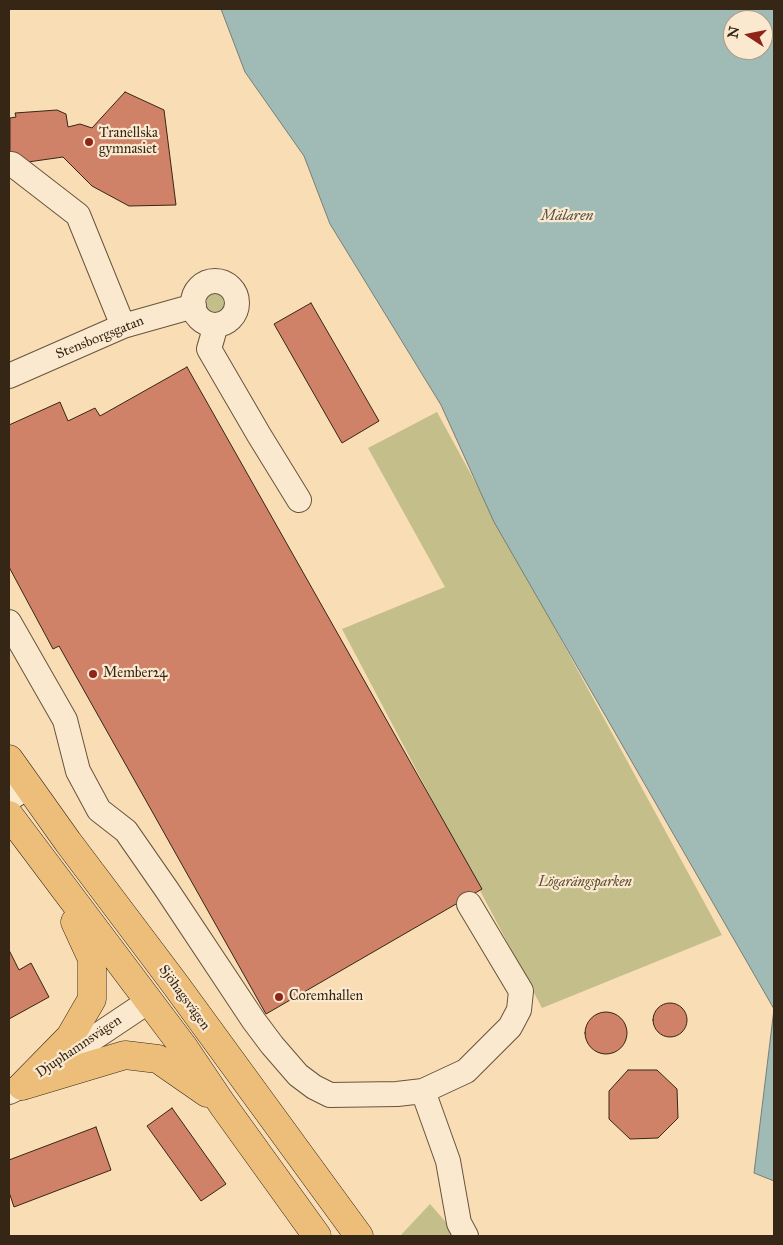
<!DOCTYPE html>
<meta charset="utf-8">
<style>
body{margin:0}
#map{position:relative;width:783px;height:1245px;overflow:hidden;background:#f9ddb5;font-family:"IM FELL Great Primer",serif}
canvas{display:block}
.frame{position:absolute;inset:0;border:10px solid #362616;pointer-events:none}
.north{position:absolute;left:723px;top:10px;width:50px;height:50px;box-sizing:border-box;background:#fbe9cf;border:1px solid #ac9b85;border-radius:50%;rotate:281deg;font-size:14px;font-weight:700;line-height:20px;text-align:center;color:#362616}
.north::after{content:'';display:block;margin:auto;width:18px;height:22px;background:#8f2418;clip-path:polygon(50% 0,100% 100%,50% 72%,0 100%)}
</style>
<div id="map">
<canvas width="783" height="1245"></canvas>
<div class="frame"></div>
<div class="north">N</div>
</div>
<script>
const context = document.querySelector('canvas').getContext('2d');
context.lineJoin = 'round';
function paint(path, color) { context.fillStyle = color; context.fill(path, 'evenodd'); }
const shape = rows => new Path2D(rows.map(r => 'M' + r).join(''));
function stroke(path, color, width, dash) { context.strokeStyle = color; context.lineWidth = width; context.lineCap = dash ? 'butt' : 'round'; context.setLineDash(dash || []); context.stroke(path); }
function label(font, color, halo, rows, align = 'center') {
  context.font = font + ' "IM FELL Great Primer",serif'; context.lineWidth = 4.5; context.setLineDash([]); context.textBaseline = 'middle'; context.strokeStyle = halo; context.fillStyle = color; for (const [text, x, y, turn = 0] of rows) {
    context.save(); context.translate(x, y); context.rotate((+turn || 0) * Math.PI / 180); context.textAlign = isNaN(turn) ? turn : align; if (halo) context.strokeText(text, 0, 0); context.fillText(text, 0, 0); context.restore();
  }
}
paint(shape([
 [219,287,225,289,230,294,233,305,230,311,223,317,208,321,203,317,199,306,199,301,201,295,206,291],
 [437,412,722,935,542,1008,342,629,445,587,368,448],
 [430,1204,458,1236,400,1236]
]), '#c4bf8a');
const water = shape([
 [221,9,774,9,774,1181,754,1173,774,1009,494,522,441,405,330,224,304,156,245,72,221,9],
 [733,20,763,20,763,50,733,50,733,20]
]);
paint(water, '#a0bab6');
stroke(water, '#767f76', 1);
const building = shape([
 [125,92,164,110,176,205,129,206,92,186,63,157,21,163,10,156,10,118,16,117,15,113,57,110,66,114,68,127,80,124,92,128,125,92],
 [311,303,379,421,342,443,274,324,311,303],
 [187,367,482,889,266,1014,59,646,53,649,9,567,9,425,60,402,68,421,95,408,100,416,187,367],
 [9,950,19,970,31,963,49,997,9,1019,9,950],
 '653 1020a17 17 0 1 1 34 0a17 17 0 1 1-34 0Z',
 '585 1033a21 21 0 1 1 42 0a21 21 0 1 1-42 0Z',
 [628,1070,657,1070,677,1089,678,1118,658,1138,630,1139,609,1119,609,1091,628,1070],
 [172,1108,226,1184,201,1201,147,1126,172,1108],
 [96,1127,111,1170,14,1207,9,1192,9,1160,96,1127]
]);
paint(building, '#d08269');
stroke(building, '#362616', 1);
const minor = shape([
 [9,164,12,164,78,215,123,326],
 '193 303a22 22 0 1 1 44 0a22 22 0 1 1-44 0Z',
 [216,325,209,349,259,435,299,500],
 [9,376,123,326,194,306],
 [9,622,65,720,78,771,99,810,126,831,167,890,254,1021,272,1045,298,1075,314,1087,330,1095,397,1094,423,1091,466,1071,510,1027,519,1010,521,991,469,904],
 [9,799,29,786],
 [423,1091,448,1161,459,1223,466,1236],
 [9,1092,22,1086,149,1001]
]);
const major = shape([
 [9,759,68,842,175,984,359,1236],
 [9,815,185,1049,222,1104,317,1236],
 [25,1085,125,1055,158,1059,207,1093],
 [22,1086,70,1037,92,999,92,959,75,922]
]);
stroke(minor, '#67543e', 26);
stroke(major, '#362616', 29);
stroke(minor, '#fbe9cf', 24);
stroke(major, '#ecbe7a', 28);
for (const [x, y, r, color] of [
 [89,142,5,"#8f2418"],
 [93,674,5,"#8f2418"],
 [279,997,5,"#8f2418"]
]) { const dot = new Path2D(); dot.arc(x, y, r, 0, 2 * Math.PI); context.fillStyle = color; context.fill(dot); stroke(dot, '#fbe9cf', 2); }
label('14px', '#362616', '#fbe9cf', [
 ["Tranellska",99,134],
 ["gymnasiet",99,150],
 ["Member24",103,674],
 ["Coremhallen",289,997]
], 'left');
label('14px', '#362616', '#fbe9cf', [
 ["Stensborgsgatan",100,338,-22],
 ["Sjöhagsvägen",184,998,54],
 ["Djuphamnsvägen",79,1047,-34]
]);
label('italic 14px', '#5a4c33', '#fbe9cf', [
 ["Lögarängsparken",585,883]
]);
label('italic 15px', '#565246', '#fbe9cf', [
 ["Mälaren",567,216]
]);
</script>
